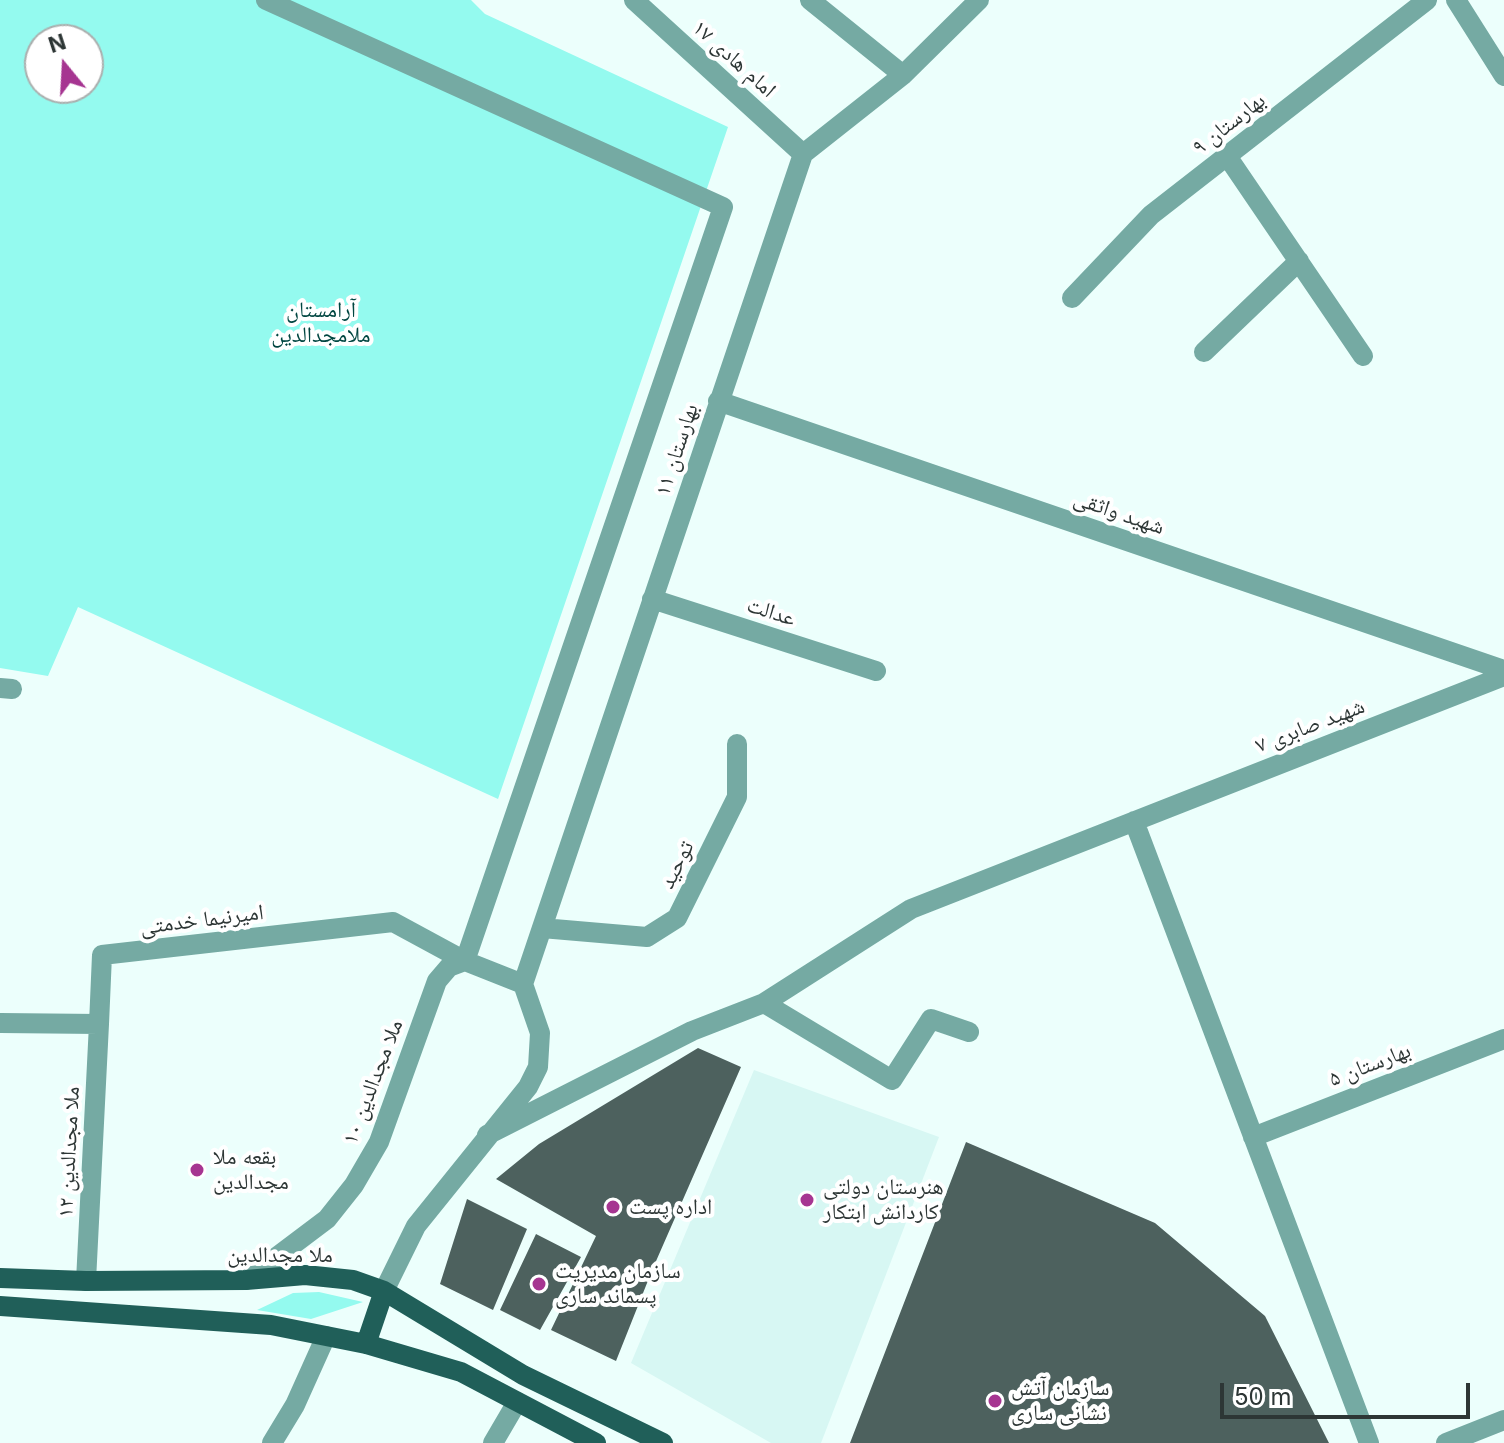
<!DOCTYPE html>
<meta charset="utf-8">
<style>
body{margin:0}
#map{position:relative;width:1504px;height:1443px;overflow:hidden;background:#ecfffc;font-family:Inter,sans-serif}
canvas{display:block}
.north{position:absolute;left:24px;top:24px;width:80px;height:80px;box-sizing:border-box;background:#fff;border:2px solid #abafae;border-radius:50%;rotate:342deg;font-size:22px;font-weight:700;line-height:32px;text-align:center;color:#2d3635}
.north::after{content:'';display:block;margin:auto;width:28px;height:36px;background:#a63591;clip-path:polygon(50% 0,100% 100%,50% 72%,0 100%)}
.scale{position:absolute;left:1220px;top:1383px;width:250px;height:36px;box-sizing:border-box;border:4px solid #2d3635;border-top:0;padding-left:10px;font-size:24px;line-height:28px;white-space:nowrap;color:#2d3635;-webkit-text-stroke:6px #fff;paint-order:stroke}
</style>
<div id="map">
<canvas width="1504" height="1443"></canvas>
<div class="north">N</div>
<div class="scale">50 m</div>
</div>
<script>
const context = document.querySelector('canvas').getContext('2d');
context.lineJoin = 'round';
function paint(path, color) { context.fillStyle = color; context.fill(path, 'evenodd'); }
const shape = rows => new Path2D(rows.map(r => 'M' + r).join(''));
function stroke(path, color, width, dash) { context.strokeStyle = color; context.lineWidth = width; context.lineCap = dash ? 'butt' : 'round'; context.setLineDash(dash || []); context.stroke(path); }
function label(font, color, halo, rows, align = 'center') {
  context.font = font + ' Inter,"Noto Naskh Arabic",sans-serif'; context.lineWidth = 8; context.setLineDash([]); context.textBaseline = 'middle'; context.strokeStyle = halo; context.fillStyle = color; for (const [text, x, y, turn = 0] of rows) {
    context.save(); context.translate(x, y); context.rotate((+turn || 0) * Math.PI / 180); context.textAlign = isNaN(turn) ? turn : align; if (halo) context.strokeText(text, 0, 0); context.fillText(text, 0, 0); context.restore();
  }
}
paint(shape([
 [754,1070,939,1137,821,1443,771,1443,631,1363]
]), '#d7f7f3');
paint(shape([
 [0,0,471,0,485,14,728,127,498,799,78,607,48,676,0,668],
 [40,40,88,40,88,88,40,88],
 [319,1292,363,1302,311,1319,257,1310,293,1293]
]), '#94faef');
paint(shape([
 [698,1048,741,1067,653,1268,616,1361,551,1330,596,1236,496,1179,539,1144],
 [966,1142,1155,1223,1265,1316,1329,1443,850,1443],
 [467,1199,527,1229,493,1310,440,1284],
 [536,1234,581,1257,540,1330,500,1310]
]), '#4d615e');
stroke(shape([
 [266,0,723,207,465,961],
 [634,0,803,154],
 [810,0,903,75],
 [1456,0,1504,76],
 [1227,156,1363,356],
 [1072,298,1151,215,1427,0],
 [1204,352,1299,261],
 [718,401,1504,670],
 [652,599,876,671],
 [0,688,12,689],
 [1134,821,1369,1443],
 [542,928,647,937,677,918,737,797,737,744],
 [523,984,803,154,903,75,979,0],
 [764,1003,892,1080,931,1019,969,1032],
 [0,1023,99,1024,102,955,393,922,465,961,523,984],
 [487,1135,692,1031,764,1003,911,909,1504,676],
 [1253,1137,1504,1039],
 [246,1280,327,1219,354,1185,379,1142,437,981,449,967,465,961],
 [86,1281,99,1024],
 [384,1291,416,1226,528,1087,538,1067,540,1033,523,984],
 [272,1443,295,1405,326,1336],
 [493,1443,517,1402],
 [1446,1443,1504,1420]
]), '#75aaa3', 20);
stroke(shape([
 [0,1278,86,1281,246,1280,305,1275,353,1280,384,1291,523,1375,663,1443],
 [0,1306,271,1325,366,1344,461,1372,596,1443],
 [366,1344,384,1291]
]), '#205f59', 20);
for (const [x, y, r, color] of [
 [197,1170,8,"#a63591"],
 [807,1200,8,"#a63591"],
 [613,1207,8,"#a63591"],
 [539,1284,8,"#a63591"],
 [995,1401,8,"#a63591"]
]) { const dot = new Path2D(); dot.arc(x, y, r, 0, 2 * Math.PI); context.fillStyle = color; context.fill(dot); stroke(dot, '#fff', 3); }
label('22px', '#2d3635', '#fff', [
 ["امام هادی ۱۷",734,59,42],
 ["بهارستان ٩",1229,124,-38],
 ["بهارستان ۱۱",677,450,-72],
 ["شهید واثقی",1119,513,19],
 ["عدالت",771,612,18],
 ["شهید صابری ٧",1310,726,-21],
 ["توحید",677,865,-63],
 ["امیرنیما خدمتی",202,920,-7],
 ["بهارستان ۵",1370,1065,-21],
 ["ملا مجدالدین ١٠",373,1082,-69],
 ["ملا مجدالدین ١٢",69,1152,-87],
 ["ملا مجدالدین",280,1255]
]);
label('22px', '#004641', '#fff', [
 ["آرامستان",321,310],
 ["ملامجدالدین",321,335]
]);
label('22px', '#2d3635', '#fff', [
 ["بقعه ملا",213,1157],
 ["مجدالدين",213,1182],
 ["هنرستان دولتی",823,1187],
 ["کاردانش ابتکار",823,1212],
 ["اداره پست",629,1207],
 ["سازمان مدیریت",555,1271],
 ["پسماند ساری",555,1296],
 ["سازمان آتش",1011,1388],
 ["نشانی ساری",1011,1413]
], 'left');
</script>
